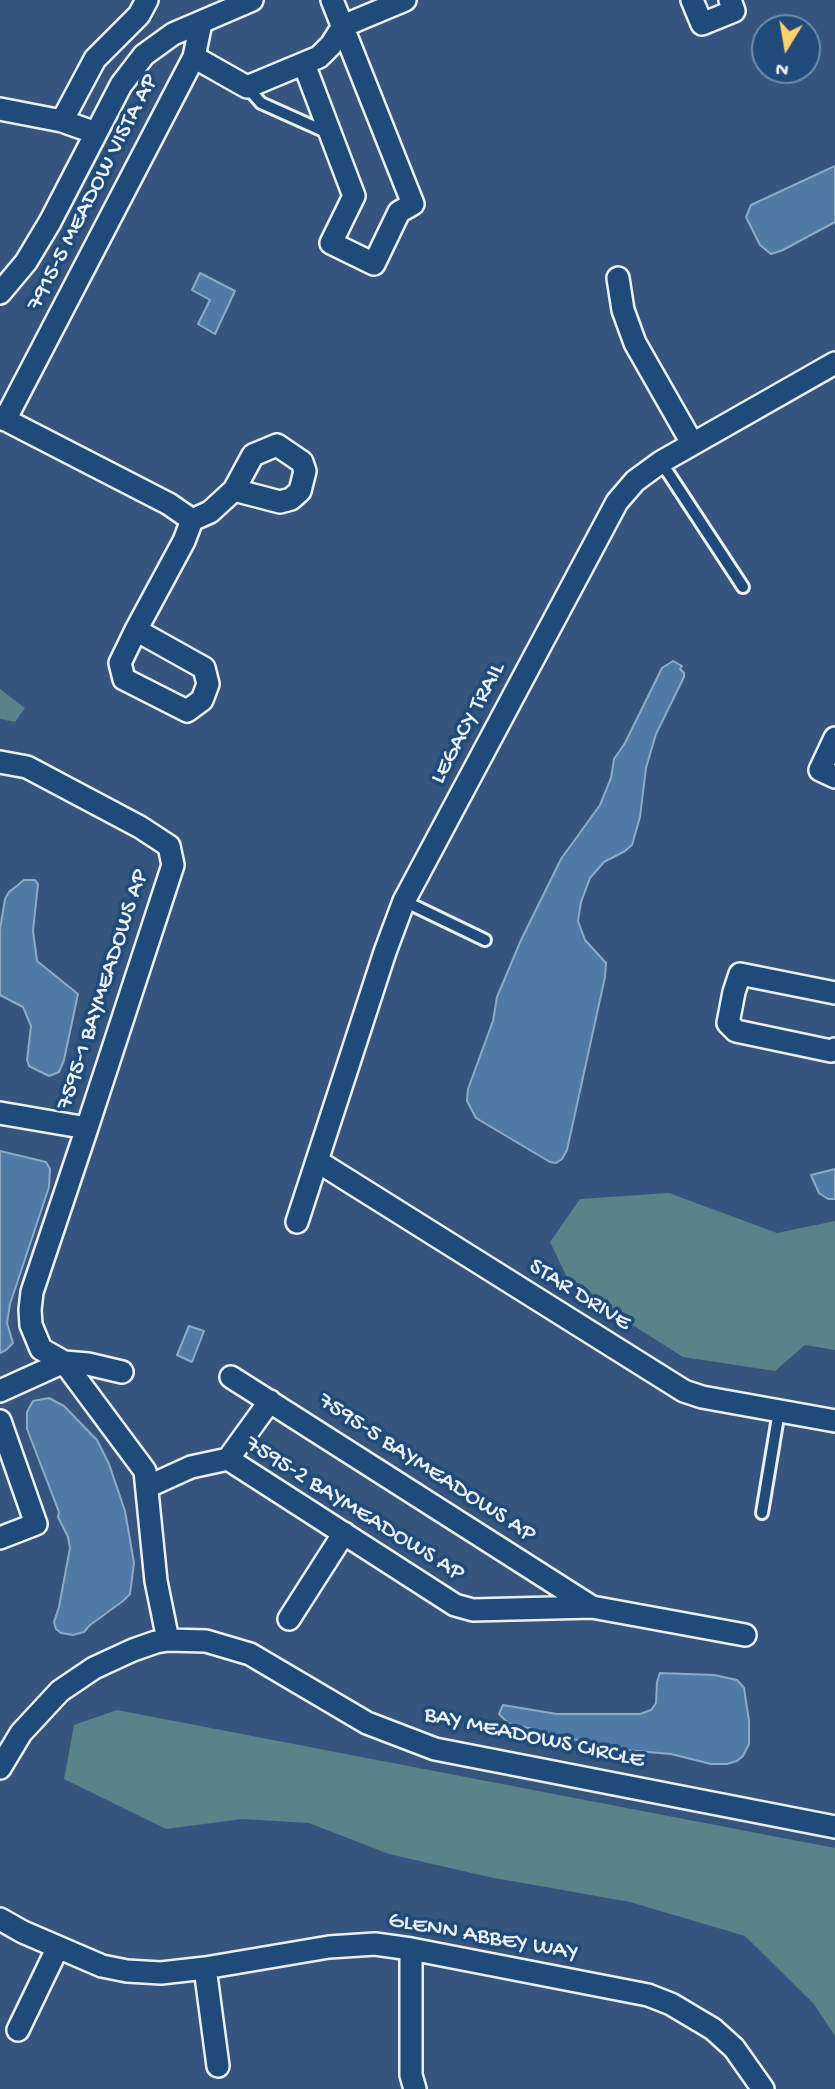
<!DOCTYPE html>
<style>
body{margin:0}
#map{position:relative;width:835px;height:2089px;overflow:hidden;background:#35557e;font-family:"Gochi Hand",sans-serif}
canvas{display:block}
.north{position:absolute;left:751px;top:14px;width:70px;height:70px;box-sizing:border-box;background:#1f4a7a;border:2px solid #6f8dac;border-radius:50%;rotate:191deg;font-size:19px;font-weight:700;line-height:28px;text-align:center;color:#e8f1f8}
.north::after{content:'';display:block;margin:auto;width:24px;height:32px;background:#ffd166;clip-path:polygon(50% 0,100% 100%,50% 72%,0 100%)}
</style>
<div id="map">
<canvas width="835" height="2089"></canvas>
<div class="north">N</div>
</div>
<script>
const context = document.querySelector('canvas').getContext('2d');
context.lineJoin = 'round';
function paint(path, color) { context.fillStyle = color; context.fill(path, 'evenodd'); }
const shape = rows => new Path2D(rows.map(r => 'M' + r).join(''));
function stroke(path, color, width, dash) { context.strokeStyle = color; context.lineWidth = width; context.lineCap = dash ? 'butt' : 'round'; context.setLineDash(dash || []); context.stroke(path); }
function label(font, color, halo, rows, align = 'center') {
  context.font = font + ' "Gochi Hand",sans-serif'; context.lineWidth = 7; context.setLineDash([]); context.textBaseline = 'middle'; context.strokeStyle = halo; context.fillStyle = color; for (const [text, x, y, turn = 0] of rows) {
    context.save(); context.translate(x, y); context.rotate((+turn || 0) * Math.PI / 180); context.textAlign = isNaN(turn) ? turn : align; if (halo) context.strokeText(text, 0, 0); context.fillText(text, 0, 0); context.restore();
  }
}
paint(shape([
 [0,689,25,708,15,722,0,719],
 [669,1193,777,1233,835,1221,835,1350,805,1345,775,1371,683,1357,571,1286,550,1242,580,1199],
 [117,1710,835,1848,835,2036,814,2004,745,1936,630,1902,489,1877,389,1854,309,1823,242,1819,166,1829,64,1779,74,1725]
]), '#598289');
const water = shape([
 [835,166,835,222,783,250,771,254,760,245,746,217,751,205,835,166],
 [200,273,235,291,215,334,198,324,210,300,192,290,200,273],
 [673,661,682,666,680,669,684,673,684,677,656,734,646,768,640,817,632,845,625,851,604,862,590,878,581,902,578,921,585,940,606,963,605,977,567,1150,562,1159,556,1163,550,1162,476,1118,467,1101,468,1089,493,1021,497,997,521,940,561,859,600,805,611,778,614,759,625,743,662,668,673,661],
 [24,880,35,880,38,884,33,931,37,961,78,994,64,1060,59,1072,49,1076,29,1066,27,1060,31,1026,23,1007,0,995,0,929,5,899,9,892,24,880],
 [0,1151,46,1162,50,1169,49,1187,10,1304,7,1323,13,1343,6,1350,0,1353,0,1151],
 [835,1169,835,1199,828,1199,819,1193,811,1175,835,1169],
 [189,1326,204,1331,192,1362,177,1355,189,1326],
 [49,1398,64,1406,97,1440,109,1464,125,1511,134,1563,130,1594,123,1601,90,1625,84,1632,73,1635,61,1633,56,1629,54,1622,59,1607,70,1548,68,1537,58,1517,59,1512,27,1429,27,1412,33,1401,49,1398],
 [660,1673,714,1675,737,1680,744,1688,749,1721,749,1744,743,1756,737,1761,727,1764,711,1764,671,1754,613,1749,508,1723,499,1714,503,1705,557,1714,640,1714,651,1710,656,1703,657,1682,660,1673]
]);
paint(water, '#507aa5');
stroke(water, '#8daac6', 2);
const lane = shape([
 [247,87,261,103,328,133],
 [661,462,743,587],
 [404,901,485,940],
 [762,1513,779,1411]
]);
const street = shape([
 [692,0,702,24,734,11,730,0],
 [194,57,247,87,319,57,331,45,343,26,405,0],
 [304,64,354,196,331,243,374,264,399,212,413,204,332,0],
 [0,109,62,121,96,133],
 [62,121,95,59,139,15,147,0],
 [618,278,623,310,635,343,692,443],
 [0,293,26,262,50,222,121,85,144,55,173,34,252,0],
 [0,417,169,504,192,520],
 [5,420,194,57,201,23],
 [277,445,302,462,305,471,300,491,291,499,280,502,234,490,253,455,277,445],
 [136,630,204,668,208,684,202,700,187,711,124,679,120,663,136,630],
 [136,630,184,541,192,520,210,512,234,490],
 [835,738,820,770,835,777],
 [0,762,27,767,140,827,169,846,173,865,87,1128,0,1113],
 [835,993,740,974,734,992,728,1023,736,1031,831,1051,835,1049],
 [87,1128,32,1292,30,1310,31,1325,41,1349,64,1362,145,1471,156,1581,168,1640],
 [317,1161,684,1391,702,1397,835,1421],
 [297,1222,385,952,404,901,617,502,635,481,661,462,835,363],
 [231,1377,592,1607],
 [0,1391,64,1362,88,1364,122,1372],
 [0,1421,36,1524,0,1538],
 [228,1459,270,1401],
 [147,1487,191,1467,228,1459,455,1605,473,1610,592,1607,745,1635],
 [289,1619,344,1533],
 [0,1768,21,1733,60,1691,94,1668,133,1650,156,1642,168,1640,206,1641,250,1654,367,1723,435,1749,835,1827],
 [0,1919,23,1932,102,1966,127,1971,161,1973,205,1968,329,1947,375,1944,411,1949,648,1995,671,2004,713,2029,734,2048,763,2089],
 [411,1949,411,2075,415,2089],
 [205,1968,218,2066],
 [18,2030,58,1947]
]);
stroke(lane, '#e8f1f8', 16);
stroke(street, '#e8f1f8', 26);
stroke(lane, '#1f4a7a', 10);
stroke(street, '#1f4a7a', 21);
label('24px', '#e8f1f8', '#1f4a7a', [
 ["7915-5 MEADOW VISTA AP",94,193,-63],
 ["LEGACY TRAIL",469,724,-62],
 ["7595-1 BAYMEADOWS AP",104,990,-72],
 ["STAR DRIVE",579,1296,32],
 ["7595-5 BAYMEADOWS AP",426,1469,33],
 ["7595-2 BAYMEADOWS AP",354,1510,32],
 ["BAY MEADOWS CIRCLE",534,1739,12],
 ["GLENN ABBEY WAY",483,1938,10]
]);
</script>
